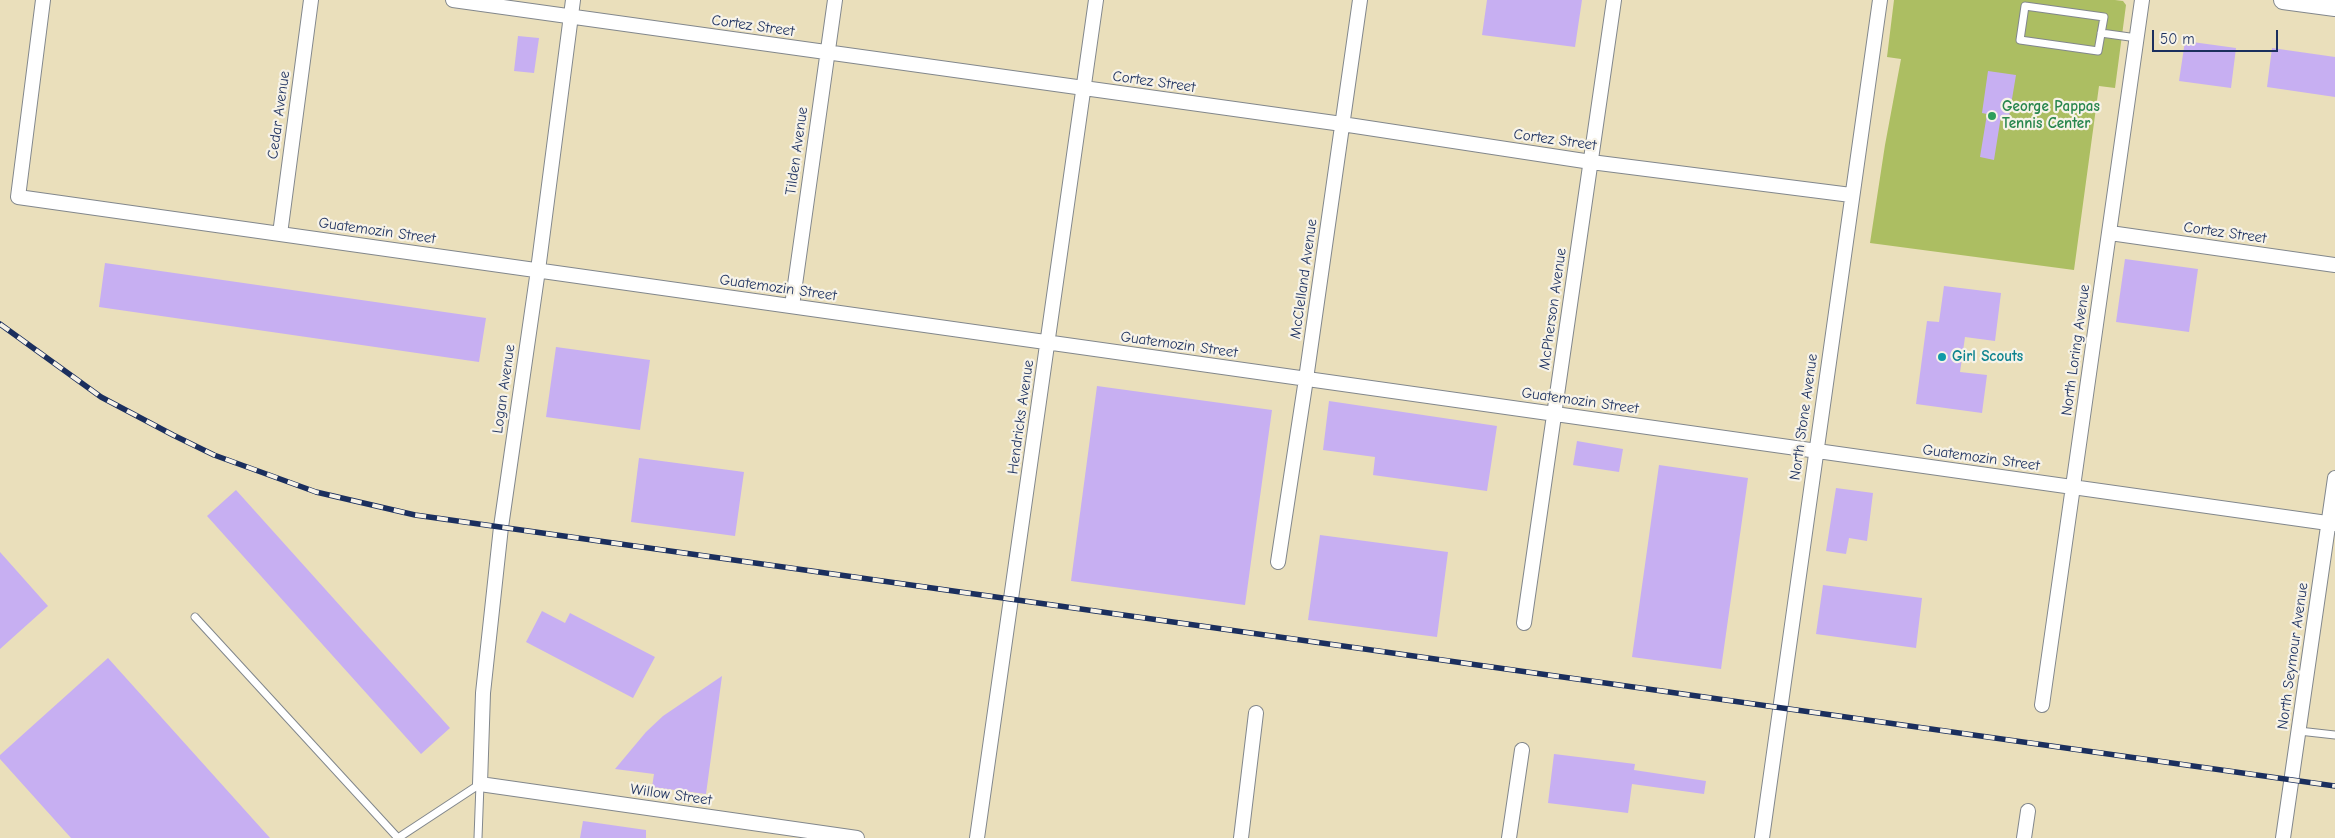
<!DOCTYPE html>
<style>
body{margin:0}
#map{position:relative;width:2335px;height:838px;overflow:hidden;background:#eadfbb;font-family:"Comic Neue",sans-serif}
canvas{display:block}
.scale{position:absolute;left:2152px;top:30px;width:126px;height:22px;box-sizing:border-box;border:2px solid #1b2f5e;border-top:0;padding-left:6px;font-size:15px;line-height:18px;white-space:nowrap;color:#1b2f5e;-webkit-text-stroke:4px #f7f3e8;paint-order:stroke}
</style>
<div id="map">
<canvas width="2335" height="838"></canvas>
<div class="scale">50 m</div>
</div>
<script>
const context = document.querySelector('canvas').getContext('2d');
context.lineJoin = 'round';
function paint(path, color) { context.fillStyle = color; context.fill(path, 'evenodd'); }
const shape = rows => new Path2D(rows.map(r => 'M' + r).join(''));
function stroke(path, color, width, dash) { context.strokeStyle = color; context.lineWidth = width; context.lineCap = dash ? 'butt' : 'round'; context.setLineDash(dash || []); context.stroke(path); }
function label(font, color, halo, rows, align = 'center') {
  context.font = font + ' "Comic Neue",sans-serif'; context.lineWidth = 4.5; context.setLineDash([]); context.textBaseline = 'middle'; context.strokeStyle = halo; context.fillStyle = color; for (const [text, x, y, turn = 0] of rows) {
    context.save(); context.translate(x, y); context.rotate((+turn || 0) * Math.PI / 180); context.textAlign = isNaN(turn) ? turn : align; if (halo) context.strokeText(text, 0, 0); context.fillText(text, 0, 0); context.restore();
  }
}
paint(shape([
 [1894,0,2115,0,2123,1,2126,5,2115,88,2099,86,2074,270,1870,243,1885,145,1901,59,1887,57]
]), '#acbe62');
paint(shape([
 [1487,0,1582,0,1575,47,1482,35],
 [518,36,539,38,534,73,514,71],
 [2185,41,2236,48,2231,88,2179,81],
 [2272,48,2335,57,2335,97,2267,87],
 [1988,71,2016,75,2009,117,2001,116,1994,160,1980,157,1987,114,1982,113],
 [2125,259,2198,269,2189,332,2116,322],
 [105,263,486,318,479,362,99,307],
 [1944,286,2001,293,1995,341,1965,337,1960,372,1987,375,1982,413,1916,404,1927,321,1939,322],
 [556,347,650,360,640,430,546,417],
 [1097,386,1272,410,1245,605,1071,581],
 [1329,401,1497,426,1487,491,1373,475,1375,457,1323,450],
 [1577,441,1623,449,1619,472,1573,465],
 [639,458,744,472,735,536,631,522],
 [1659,465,1748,478,1721,669,1632,657],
 [1836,488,1873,493,1867,541,1849,538,1846,554,1826,551],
 [236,490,450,728,421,754,207,516],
 [1320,535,1448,552,1437,637,1308,620],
 [0,552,48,606,0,649],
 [1823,585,1922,598,1916,648,1816,634],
 [542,611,565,623,570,613,655,657,633,698,526,642],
 [108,658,270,838,71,838,0,759,0,755],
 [722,676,706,794,652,787,654,774,615,769,646,732,663,716],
 [1554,754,1635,764,1634,770,1706,781,1704,794,1632,784,1628,813,1548,803],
 [583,821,646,830,646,838,580,838]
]), '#c7aff2');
const service = shape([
 [2025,6,2104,17,2098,51,2020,40,2025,6],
 [2101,33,2137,38],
 [195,617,398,838],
 [2299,731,2335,735],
 [398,838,480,784],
 [478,838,480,784]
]);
const minor = shape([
 [43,0,18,197,2335,524],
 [453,0,1342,124,1591,162,1851,195],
 [573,0,538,270,501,527,483,693,480,784,857,838],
 [2110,233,2335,265],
 [280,234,311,0],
 [792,306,835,0],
 [1278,562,1306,379,1360,0],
 [1524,623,1614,0],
 [2042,705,2142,0],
 [977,838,1096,0],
 [1241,838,1256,713],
 [1509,838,1522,750],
 [1762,838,1880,0],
 [2024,838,2028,811],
 [2283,838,2335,478]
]);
const tertiary = shape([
 [2283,0,2335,7]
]);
stroke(service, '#82878c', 9);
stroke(minor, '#82878c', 16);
stroke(tertiary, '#82878c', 20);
stroke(service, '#fff', 7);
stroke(minor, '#fff', 14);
stroke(tertiary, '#fff', 18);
const rail = shape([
 [0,324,101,397,173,435,214,455,316,492,415,515,2335,786]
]);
stroke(rail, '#1b2f5e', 5.5);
stroke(rail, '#f7f3e8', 4, [11]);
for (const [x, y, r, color] of [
 [1992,116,5,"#2e9e5b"],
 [1942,357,5,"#0f9aa8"]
]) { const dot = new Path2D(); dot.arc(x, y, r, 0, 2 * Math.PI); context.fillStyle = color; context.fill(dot); stroke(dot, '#f7f3e8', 2); }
label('15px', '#1b2f5e', '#f7f3e8', [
 ["Cortez Street",753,26,8],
 ["Cortez Street",1154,82,8],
 ["Cedar Avenue",279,115,-82],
 ["Cortez Street",1555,140,8],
 ["Tilden Avenue",797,151,-82],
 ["Guatemozin Street",377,231,8],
 ["Cortez Street",2225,233,8],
 ["McClelland Avenue",1304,279,-82],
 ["Guatemozin Street",778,288,8],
 ["McPherson Avenue",1553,309,-82],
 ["Guatemozin Street",1179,345,8],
 ["North Loring Avenue",2076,350,-82],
 ["Logan Avenue",504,389,-82],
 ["Guatemozin Street",1580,401,8],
 ["Hendricks Avenue",1021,417,-82],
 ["North Stone Avenue",1804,417,-82],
 ["Guatemozin Street",1981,458,8],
 ["North Seymour Avenue",2293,656,-82],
 ["Willow Street",671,795,8]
]);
label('bold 15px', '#27864d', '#f7f3e8', [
 ["George Pappas",2002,107],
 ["Tennis Center",2002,124]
], 'left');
label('bold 15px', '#0d838f', '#f7f3e8', [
 ["Girl Scouts",1952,357]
], 'left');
</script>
